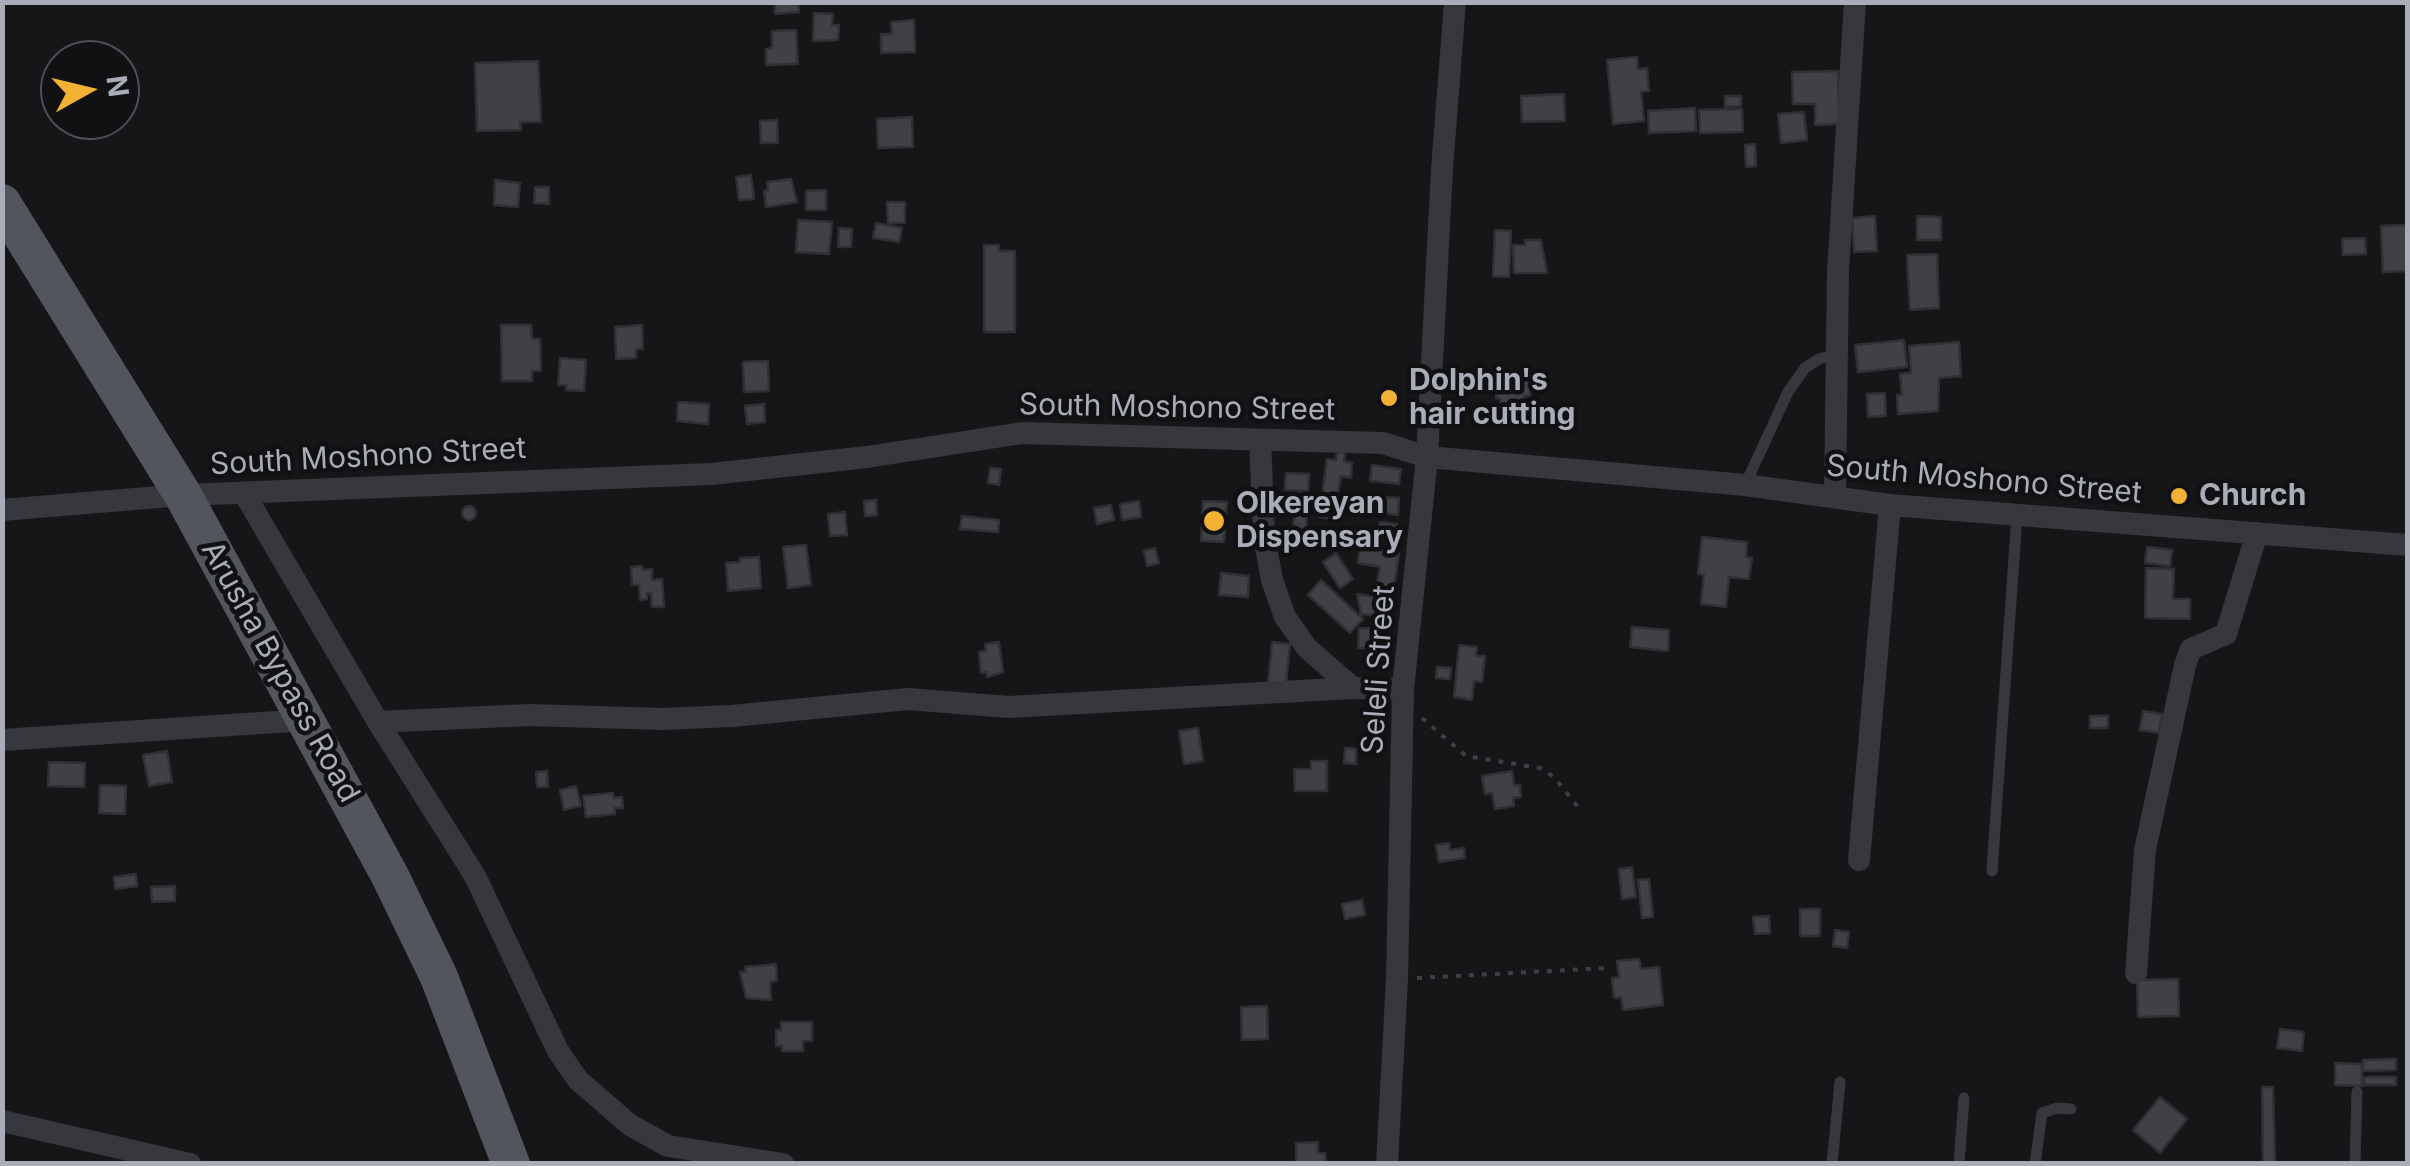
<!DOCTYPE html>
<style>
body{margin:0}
#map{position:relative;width:2410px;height:1166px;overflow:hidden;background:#161618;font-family:Inter,sans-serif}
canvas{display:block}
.frame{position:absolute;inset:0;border:5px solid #a8adb8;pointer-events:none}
.north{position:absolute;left:40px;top:40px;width:100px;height:100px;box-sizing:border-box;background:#111113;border:2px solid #4d4f55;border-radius:50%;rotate:82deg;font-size:28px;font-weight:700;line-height:40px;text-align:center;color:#a8adb8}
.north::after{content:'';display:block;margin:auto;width:35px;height:45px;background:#f2b134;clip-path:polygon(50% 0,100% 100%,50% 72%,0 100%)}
</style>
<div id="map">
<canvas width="2410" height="1166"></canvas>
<div class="frame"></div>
<div class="north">N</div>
</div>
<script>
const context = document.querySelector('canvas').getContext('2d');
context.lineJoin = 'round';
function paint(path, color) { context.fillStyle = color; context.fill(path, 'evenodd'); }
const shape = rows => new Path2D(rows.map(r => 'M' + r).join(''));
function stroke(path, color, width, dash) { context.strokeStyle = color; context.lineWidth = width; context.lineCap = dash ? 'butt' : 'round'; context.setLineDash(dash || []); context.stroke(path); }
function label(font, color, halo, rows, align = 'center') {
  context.font = font + ' Inter,sans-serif'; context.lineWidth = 9; context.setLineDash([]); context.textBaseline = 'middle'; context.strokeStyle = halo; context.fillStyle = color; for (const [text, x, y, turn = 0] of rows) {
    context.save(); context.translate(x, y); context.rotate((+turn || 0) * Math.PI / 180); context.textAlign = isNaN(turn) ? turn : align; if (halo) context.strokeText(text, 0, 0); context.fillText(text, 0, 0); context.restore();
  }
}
const building = shape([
 [775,2,798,2,799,12,775,14,775,2],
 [814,13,833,14,832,25,839,25,838,40,813,41,814,13],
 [914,20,915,52,881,53,881,34,892,34,891,22,914,20],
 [796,30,798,64,766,65,766,49,772,48,772,31,796,30],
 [1637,57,1638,69,1647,68,1649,91,1641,92,1644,121,1613,124,1607,60,1637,57],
 [538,61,541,122,520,122,521,130,477,131,475,63,538,61],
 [1838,71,1839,124,1815,125,1815,104,1793,104,1792,72,1838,71],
 [1564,94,1565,121,1522,122,1521,96,1564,94],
 [1725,96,1741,96,1741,106,1725,107,1725,96],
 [1695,108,1696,131,1649,133,1648,111,1695,108],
 [1742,109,1743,132,1700,133,1699,110,1742,109],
 [1804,112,1807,140,1781,143,1778,114,1804,112],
 [912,117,913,147,878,148,877,119,912,117],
 [777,120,778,143,761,143,760,121,777,120],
 [1755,144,1756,166,1746,167,1745,145,1755,144],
 [751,175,754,199,739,200,736,177,751,175],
 [791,179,797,202,766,207,764,191,768,190,767,182,791,179],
 [495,180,520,183,518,207,494,205,495,180],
 [535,187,549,187,549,204,534,203,535,187],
 [826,190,826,210,806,210,806,191,826,190],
 [887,202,905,202,905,223,888,223,887,202],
 [1875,216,1877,251,1854,252,1852,218,1875,216],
 [1917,216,1941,217,1941,240,1917,240,1917,216],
 [798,220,832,222,829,254,796,252,798,220],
 [876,223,902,228,899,242,873,238,876,223],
 [2408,225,2408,271,2383,272,2381,226,2408,225],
 [839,228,852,229,851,247,838,247,839,228],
 [1495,230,1511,231,1509,277,1493,276,1495,230],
 [2365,238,2366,254,2343,255,2342,239,2365,238],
 [1525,240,1541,240,1547,273,1514,273,1513,245,1525,245,1525,240],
 [984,245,999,245,999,251,1015,251,1015,332,984,332,984,245],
 [1937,254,1939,308,1910,310,1907,255,1937,254],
 [501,325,531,325,532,339,540,339,541,371,532,371,532,381,502,381,501,325],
 [642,325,643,349,636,349,636,358,616,359,615,327,642,325],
 [1904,340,1907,367,1858,372,1855,345,1904,340],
 [1959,342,1961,376,1939,378,1938,411,1898,414,1897,395,1902,395,1900,374,1911,373,1909,346,1959,342],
 [560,358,586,360,584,391,566,390,566,385,558,385,560,358],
 [768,361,769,391,744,392,743,362,768,361],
 [1503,370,1526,372,1525,380,1531,380,1530,396,1524,396,1523,404,1500,403,1500,399,1496,398,1497,381,1502,382,1503,370],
 [1885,393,1886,416,1868,417,1867,394,1885,393],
 [678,402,709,404,708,424,677,421,678,402],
 [764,404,765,422,747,424,745,406,764,404],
 [1337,452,1345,453,1344,461,1352,463,1351,478,1341,476,1336,506,1344,507,1342,520,1319,517,1327,459,1336,460,1337,452],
 [1372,465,1401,469,1399,484,1370,481,1372,465],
 [990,468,1001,469,999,485,988,483,990,468],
 [1286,473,1309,474,1308,491,1285,490,1286,473],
 [1299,493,1309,494,1305,538,1291,537,1299,493],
 [1383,497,1399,498,1398,515,1382,513,1383,497],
 [876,500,877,515,865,516,864,501,876,500],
 [1139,501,1141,517,1122,520,1120,504,1139,501],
 [1203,501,1227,502,1224,542,1201,541,1203,501],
 [1111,505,1114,520,1097,524,1094,508,1111,505],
 '462 513a7 7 0 1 1 14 0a7 7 0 1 1-14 0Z',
 [845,512,847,535,830,536,828,514,845,512],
 [962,516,999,520,998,532,960,529,962,516],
 [1380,522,1397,524,1395,540,1378,538,1380,522],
 [1325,527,1334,540,1319,550,1310,536,1325,527],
 [1702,537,1747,542,1746,557,1752,558,1749,579,1729,577,1726,607,1701,604,1704,575,1698,574,1702,537],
 [806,545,811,585,788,588,783,547,806,545],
 [1360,547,1399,553,1393,595,1375,592,1380,567,1358,563,1360,547],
 [2147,547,2172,550,2170,566,2145,563,2147,547],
 [1155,548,1159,563,1147,566,1144,551,1155,548],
 [1336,553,1353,579,1340,588,1323,562,1336,553],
 [759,557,761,588,728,591,726,563,740,562,740,558,759,557],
 [642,566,642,570,652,569,652,580,662,579,664,607,652,607,651,593,647,593,647,599,640,600,639,585,632,585,631,567,642,566],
 [2146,568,2174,569,2173,599,2190,599,2190,619,2145,618,2146,568],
 [1221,573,1249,576,1248,597,1219,595,1221,573],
 [1321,580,1363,619,1350,633,1308,595,1321,580],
 [1357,594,1389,599,1386,617,1361,614,1357,594],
 [1632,627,1669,630,1668,651,1630,647,1632,627],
 [1359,628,1383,629,1382,649,1358,648,1359,628],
 [999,642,1003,672,987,677,987,672,981,673,979,652,986,651,985,644,999,642],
 [1272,642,1290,644,1286,685,1268,683,1272,642],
 [1459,645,1477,647,1476,656,1485,656,1482,682,1474,681,1472,700,1454,697,1459,645],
 [1437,667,1451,668,1450,679,1436,678,1437,667],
 [2143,711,2162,714,2159,733,2140,730,2143,711],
 [2090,716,2108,716,2108,728,2090,728,2090,716],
 [1198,728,1203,761,1184,764,1179,731,1198,728],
 [1345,748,1356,749,1356,764,1344,763,1345,748],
 [167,751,172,782,149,786,143,755,167,751],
 [1311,761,1327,761,1327,791,1295,791,1294,769,1311,769,1311,761],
 [49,762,85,763,84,787,48,786,49,762],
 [547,771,548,787,537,787,536,772,547,771],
 [1512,771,1514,785,1520,785,1521,797,1513,798,1514,806,1495,809,1492,793,1485,794,1482,776,1512,771],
 [100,785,126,786,125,814,99,813,100,785],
 [576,786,581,806,564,810,560,790,576,786],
 [613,793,614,798,622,797,623,808,615,808,615,814,586,817,583,796,613,793],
 [1449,843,1450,850,1464,848,1465,858,1439,862,1436,845,1449,843],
 [1632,867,1636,897,1622,899,1619,869,1632,867],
 [136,874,137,886,115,889,114,877,136,874],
 [1649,879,1653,917,1642,918,1638,880,1649,879],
 [175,886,175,901,152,902,151,887,175,886],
 [1362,900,1365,915,1345,919,1342,904,1362,900],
 [1800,909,1820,909,1820,936,1800,936,1800,909],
 [1769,916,1770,933,1755,934,1753,917,1769,916],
 [1835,930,1849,932,1847,948,1833,946,1835,930],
 [1639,959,1641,969,1659,967,1663,1005,1623,1010,1621,997,1614,998,1612,978,1619,977,1617,961,1639,959],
 [776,964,777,981,770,982,771,1000,746,998,740,972,746,972,745,967,776,964],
 [2178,979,2179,1016,2138,1017,2137,980,2178,979],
 [1267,1006,1268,1039,1242,1040,1241,1007,1267,1006],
 [781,1022,812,1022,812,1041,803,1041,803,1051,782,1051,782,1046,776,1046,776,1030,781,1030,781,1022],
 [2280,1029,2304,1032,2302,1051,2277,1048,2280,1029],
 [2396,1059,2396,1070,2363,1071,2363,1060,2396,1059],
 [2335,1063,2362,1064,2362,1086,2335,1085,2335,1063],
 [2364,1077,2396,1077,2396,1085,2364,1085,2364,1077],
 [2262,1087,2273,1087,2275,1164,2263,1164,2262,1087],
 [2160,1097,2187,1119,2160,1153,2133,1130,2160,1097],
 [1318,1142,1318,1153,1325,1153,1326,1164,1296,1164,1296,1143,1318,1142]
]);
paint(building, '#404145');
stroke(building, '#303034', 2.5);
stroke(shape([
 [1422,718,1466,756,1540,768,1554,777,1582,812],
 [1417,978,1607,968]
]), '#3d3f44', 4, [5, 8]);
stroke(shape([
 [1745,485,1788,392,1805,368,1819,359,1837,354],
 [1992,871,2017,515],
 [1832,1164,1840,1082],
 [1959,1164,1964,1098],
 [2035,1164,2042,1113,2057,1108,2071,1109],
 [2355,1164,2357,1092]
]), '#37383d', 11);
stroke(shape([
 [1260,440,1264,537,1272,580,1285,617,1307,648,1353,688],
 [244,493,378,722,475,876,558,1051,578,1080,630,1125,668,1146,783,1164],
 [1835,497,1838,271,1855,2],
 [2,510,183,495,711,474,867,457,1022,433,1383,443,1427,457,1745,485,1890,505,2408,545],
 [378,722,529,715,663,719,732,716,908,699,1009,707,1353,688,1403,689],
 [2,740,307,720],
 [1859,860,1890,505],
 [2136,973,2145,850,2185,665,2191,649,2226,634,2257,533],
 [2,1121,190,1164],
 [1387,1164,1397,979,1403,689,1427,457,1442,169,1455,2]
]), '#37383d', 22);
stroke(shape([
 [2,203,183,495,390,876,439,977,511,1164]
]), '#53555c', 38);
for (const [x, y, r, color] of [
 [1389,398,10,"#f2b134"],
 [2179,496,10,"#f2b134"],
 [1214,521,12,"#f2b134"]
]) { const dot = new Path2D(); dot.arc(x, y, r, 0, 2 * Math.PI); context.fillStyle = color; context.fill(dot); stroke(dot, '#111113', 4); }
label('bold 30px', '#a8adb8', '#111113', [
 ["Dolphin's",1409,381],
 ["hair cutting",1409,415],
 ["Church",2199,496],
 ["Olkereyan",1236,504],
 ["Dispensary",1236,538]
], 'left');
label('30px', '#a8adb8', '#111113', [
 ["South Moshono Street",1177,408,1],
 ["South Moshono Street",368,457,-3],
 ["South Moshono Street",1984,480,5],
 ["Seleli Street",1379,670,-86],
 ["Arusha Bypass Road",280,672,61]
]);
</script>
